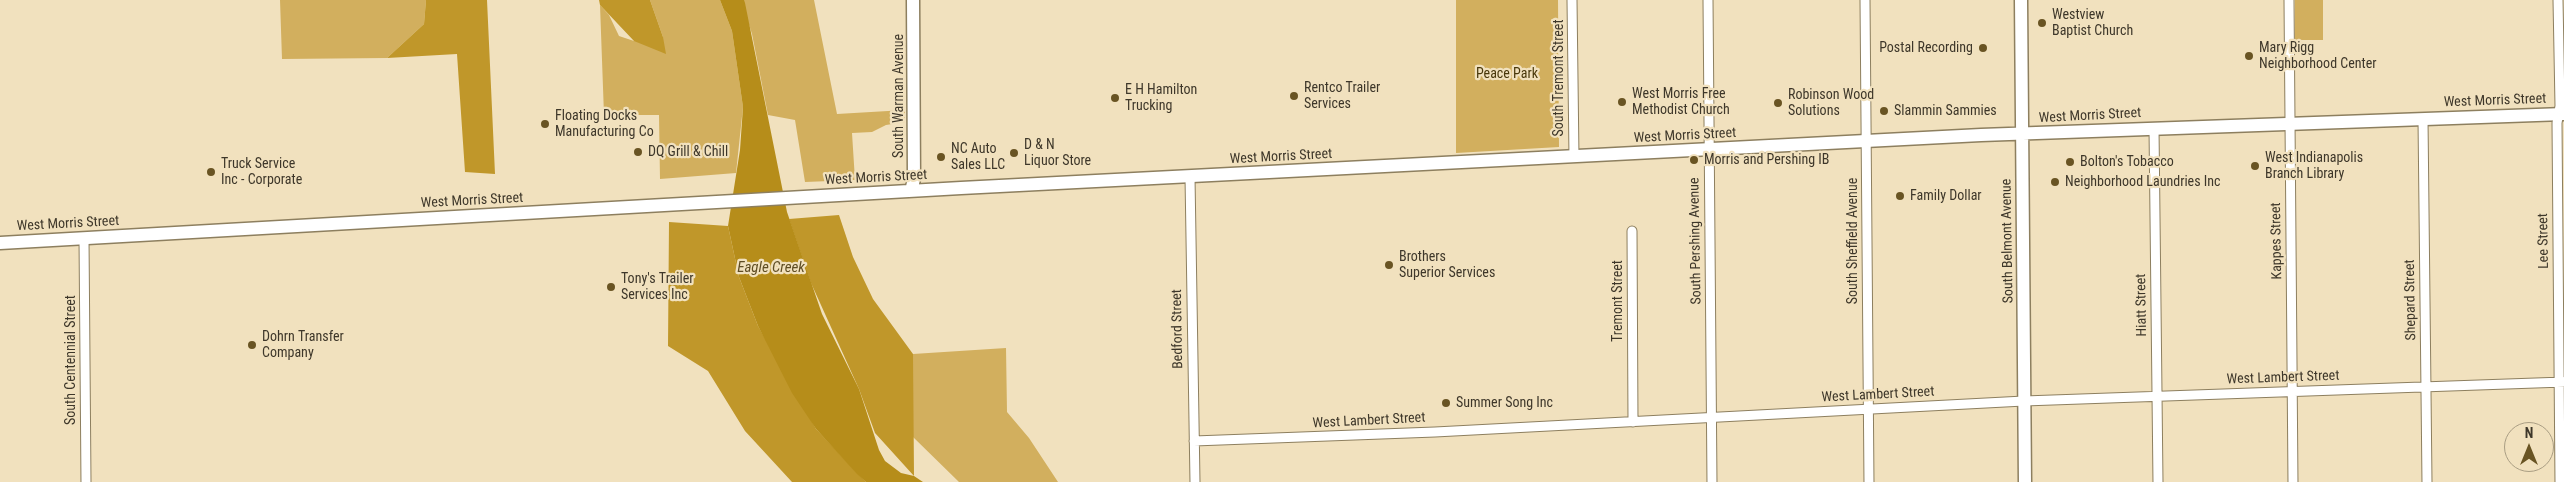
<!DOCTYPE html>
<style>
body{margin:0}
#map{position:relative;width:2564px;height:482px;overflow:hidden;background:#f1e1be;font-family:"Roboto Condensed",sans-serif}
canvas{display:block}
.north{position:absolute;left:2504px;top:422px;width:50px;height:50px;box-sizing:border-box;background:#f1e1be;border:1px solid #a99d83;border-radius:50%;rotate:0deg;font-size:14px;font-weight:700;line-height:20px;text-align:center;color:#3e372a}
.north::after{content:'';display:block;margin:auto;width:18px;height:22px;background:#695423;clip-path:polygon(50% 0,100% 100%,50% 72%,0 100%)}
</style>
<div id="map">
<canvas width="2564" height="482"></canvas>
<div class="north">N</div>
</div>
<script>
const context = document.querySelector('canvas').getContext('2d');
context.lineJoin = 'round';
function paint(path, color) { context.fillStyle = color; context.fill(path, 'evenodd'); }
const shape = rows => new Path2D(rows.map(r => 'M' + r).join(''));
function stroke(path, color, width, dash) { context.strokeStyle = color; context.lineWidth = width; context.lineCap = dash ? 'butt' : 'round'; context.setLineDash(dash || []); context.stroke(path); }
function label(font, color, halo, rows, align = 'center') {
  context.font = font + ' "Roboto Condensed",sans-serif'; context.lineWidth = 4.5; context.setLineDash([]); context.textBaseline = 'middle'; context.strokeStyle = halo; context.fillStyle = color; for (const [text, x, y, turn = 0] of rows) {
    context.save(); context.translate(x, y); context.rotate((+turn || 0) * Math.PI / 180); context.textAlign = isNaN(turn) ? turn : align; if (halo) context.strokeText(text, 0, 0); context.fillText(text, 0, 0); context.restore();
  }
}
paint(shape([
 [280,0,426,0,424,24,387,58,282,59],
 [650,0,720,0,732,31,743,107,736,173,660,179,659,115,604,115,600,5,609,15,619,36,634,41,663,37],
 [741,0,814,0,837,114,905,110,905,122,886,125,872,132,852,133,855,180,805,182,795,120,768,115,752,34],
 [1456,0,1558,0,1559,147,1456,153],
 [2295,0,2323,0,2323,40,2295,40],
 [1006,348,1007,412,1029,438,1058,482,959,482,913,437,913,354]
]), '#d2af5e');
paint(shape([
 [426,0,487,0,495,174,465,172,457,54,387,58,424,24],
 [599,0,650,0,663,37,666,54,634,41,600,5],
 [839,215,853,257,873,299,913,354,914,476,875,433,859,389,811,283,789,219],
 [669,222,728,226,739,277,758,326,816,429,866,482,792,482,745,431,708,371,668,346]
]), '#c0972a');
paint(shape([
 [720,0,744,0,745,3,787,212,822,314,859,389,879,450,885,461,901,473,914,476,923,482,866,482,857,474,816,429,792,393,758,326,739,277,728,226,740,150,743,107,732,31]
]), '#b68d1a');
const minor = shape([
 [1572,0,1574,157],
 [1708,0,1712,482],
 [1865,0,1869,482],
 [2289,0,2293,482],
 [2558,0,2560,106,2557,123,2560,482],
 [2423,119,2427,482],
 [2154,128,2158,482],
 [1190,177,1195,482],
 [1632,231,1633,422],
 [84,238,86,482],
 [1194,441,1435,432,2024,401,2564,382]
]);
const secondary = shape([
 [2021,0,2025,482],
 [911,191,914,179,913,0],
 [0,243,961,188,1981,135,2564,114]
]);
stroke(minor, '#8d7f5f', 11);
stroke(secondary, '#8d7f5f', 15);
stroke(minor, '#fff', 9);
stroke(secondary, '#fff', 12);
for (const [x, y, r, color] of [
 [2042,23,5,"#695423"],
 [1983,48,5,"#695423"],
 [2249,56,5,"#695423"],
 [1294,96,5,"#695423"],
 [1115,98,5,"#695423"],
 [1622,102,5,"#695423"],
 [1778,103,5,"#695423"],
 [1884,111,5,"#695423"],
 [545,124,5,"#695423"],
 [638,152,5,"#695423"],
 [1014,153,5,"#695423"],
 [941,157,5,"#695423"],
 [1694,160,5,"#695423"],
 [2070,162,5,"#695423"],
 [2255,166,5,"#695423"],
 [211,172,5,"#695423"],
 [2055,182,5,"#695423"],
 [1900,196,5,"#695423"],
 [1389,265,5,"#695423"],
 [611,287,5,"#695423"],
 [252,345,5,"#695423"],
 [1446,403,5,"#695423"]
]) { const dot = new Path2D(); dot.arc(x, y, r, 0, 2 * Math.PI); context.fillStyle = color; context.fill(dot); stroke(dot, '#f1e1be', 2); }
label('14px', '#3e372a', '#f1e1be', [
 ["Westview",2052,15],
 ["Baptist Church",2052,31],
 ["Postal Recording",1973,48,"right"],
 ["Mary Rigg",2259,48],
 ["Neighborhood Center",2259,64],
 ["Rentco Trailer",1304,88],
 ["Services",1304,104],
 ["E H Hamilton",1125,90],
 ["Trucking",1125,106],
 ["West Morris Free",1632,94],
 ["Methodist Church",1632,110],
 ["Robinson Wood",1788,95],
 ["Solutions",1788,111],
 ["Slammin Sammies",1894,111],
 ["Floating Docks",555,116],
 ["Manufacturing Co",555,132],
 ["D & N",1024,145],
 ["Liquor Store",1024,161],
 ["NC Auto",951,149],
 ["Sales LLC",951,165],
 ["DQ Grill & Chill",648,152],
 ["West Indianapolis",2265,158],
 ["Branch Library",2265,174],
 ["Morris and Pershing IB",1704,160],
 ["Bolton's Tobacco",2080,162],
 ["Truck Service",221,164],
 ["Inc - Corporate",221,180],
 ["Neighborhood Laundries Inc",2065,182],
 ["Family Dollar",1910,196],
 ["Brothers",1399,257],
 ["Superior Services",1399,273],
 ["Tony's Trailer",621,279],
 ["Services Inc",621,295],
 ["Dohrn Transfer",262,337],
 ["Company",262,353],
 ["Summer Song Inc",1456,403]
], 'left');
label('14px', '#49380b', '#f1e1be', [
 ["Peace Park",1507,74]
]);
label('14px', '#3e372a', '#f1e1be', [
 ["South Tremont Street",1559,78,-90],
 ["South Warman Avenue",899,96,-90],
 ["West Morris Street",2495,101,-2],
 ["West Morris Street",2090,116,-3],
 ["West Morris Street",1685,136,-3],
 ["West Morris Street",1281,157,-3],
 ["West Morris Street",876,178,-3],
 ["West Morris Street",472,201,-3],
 ["West Morris Street",68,224,-3],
 ["South Pershing Avenue",1696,241,-91],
 ["South Sheffield Avenue",1853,241,-90],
 ["South Belmont Avenue",2008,241,-91],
 ["Kappes Street",2277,241,-91],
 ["Lee Street",2544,241,-91],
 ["Shepard Street",2411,300,-91],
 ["Tremont Street",1618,301,-90],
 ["Hiatt Street",2142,305,-91],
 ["Bedford Street",1178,329,-91],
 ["South Centennial Street",71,360,-90],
 ["West Lambert Street",2283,378,-2],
 ["West Lambert Street",1878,395,-3],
 ["West Lambert Street",1369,421,-3]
]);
label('italic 15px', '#5f4d23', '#f1e1be', [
 ["Eagle Creek",771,268]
]);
</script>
